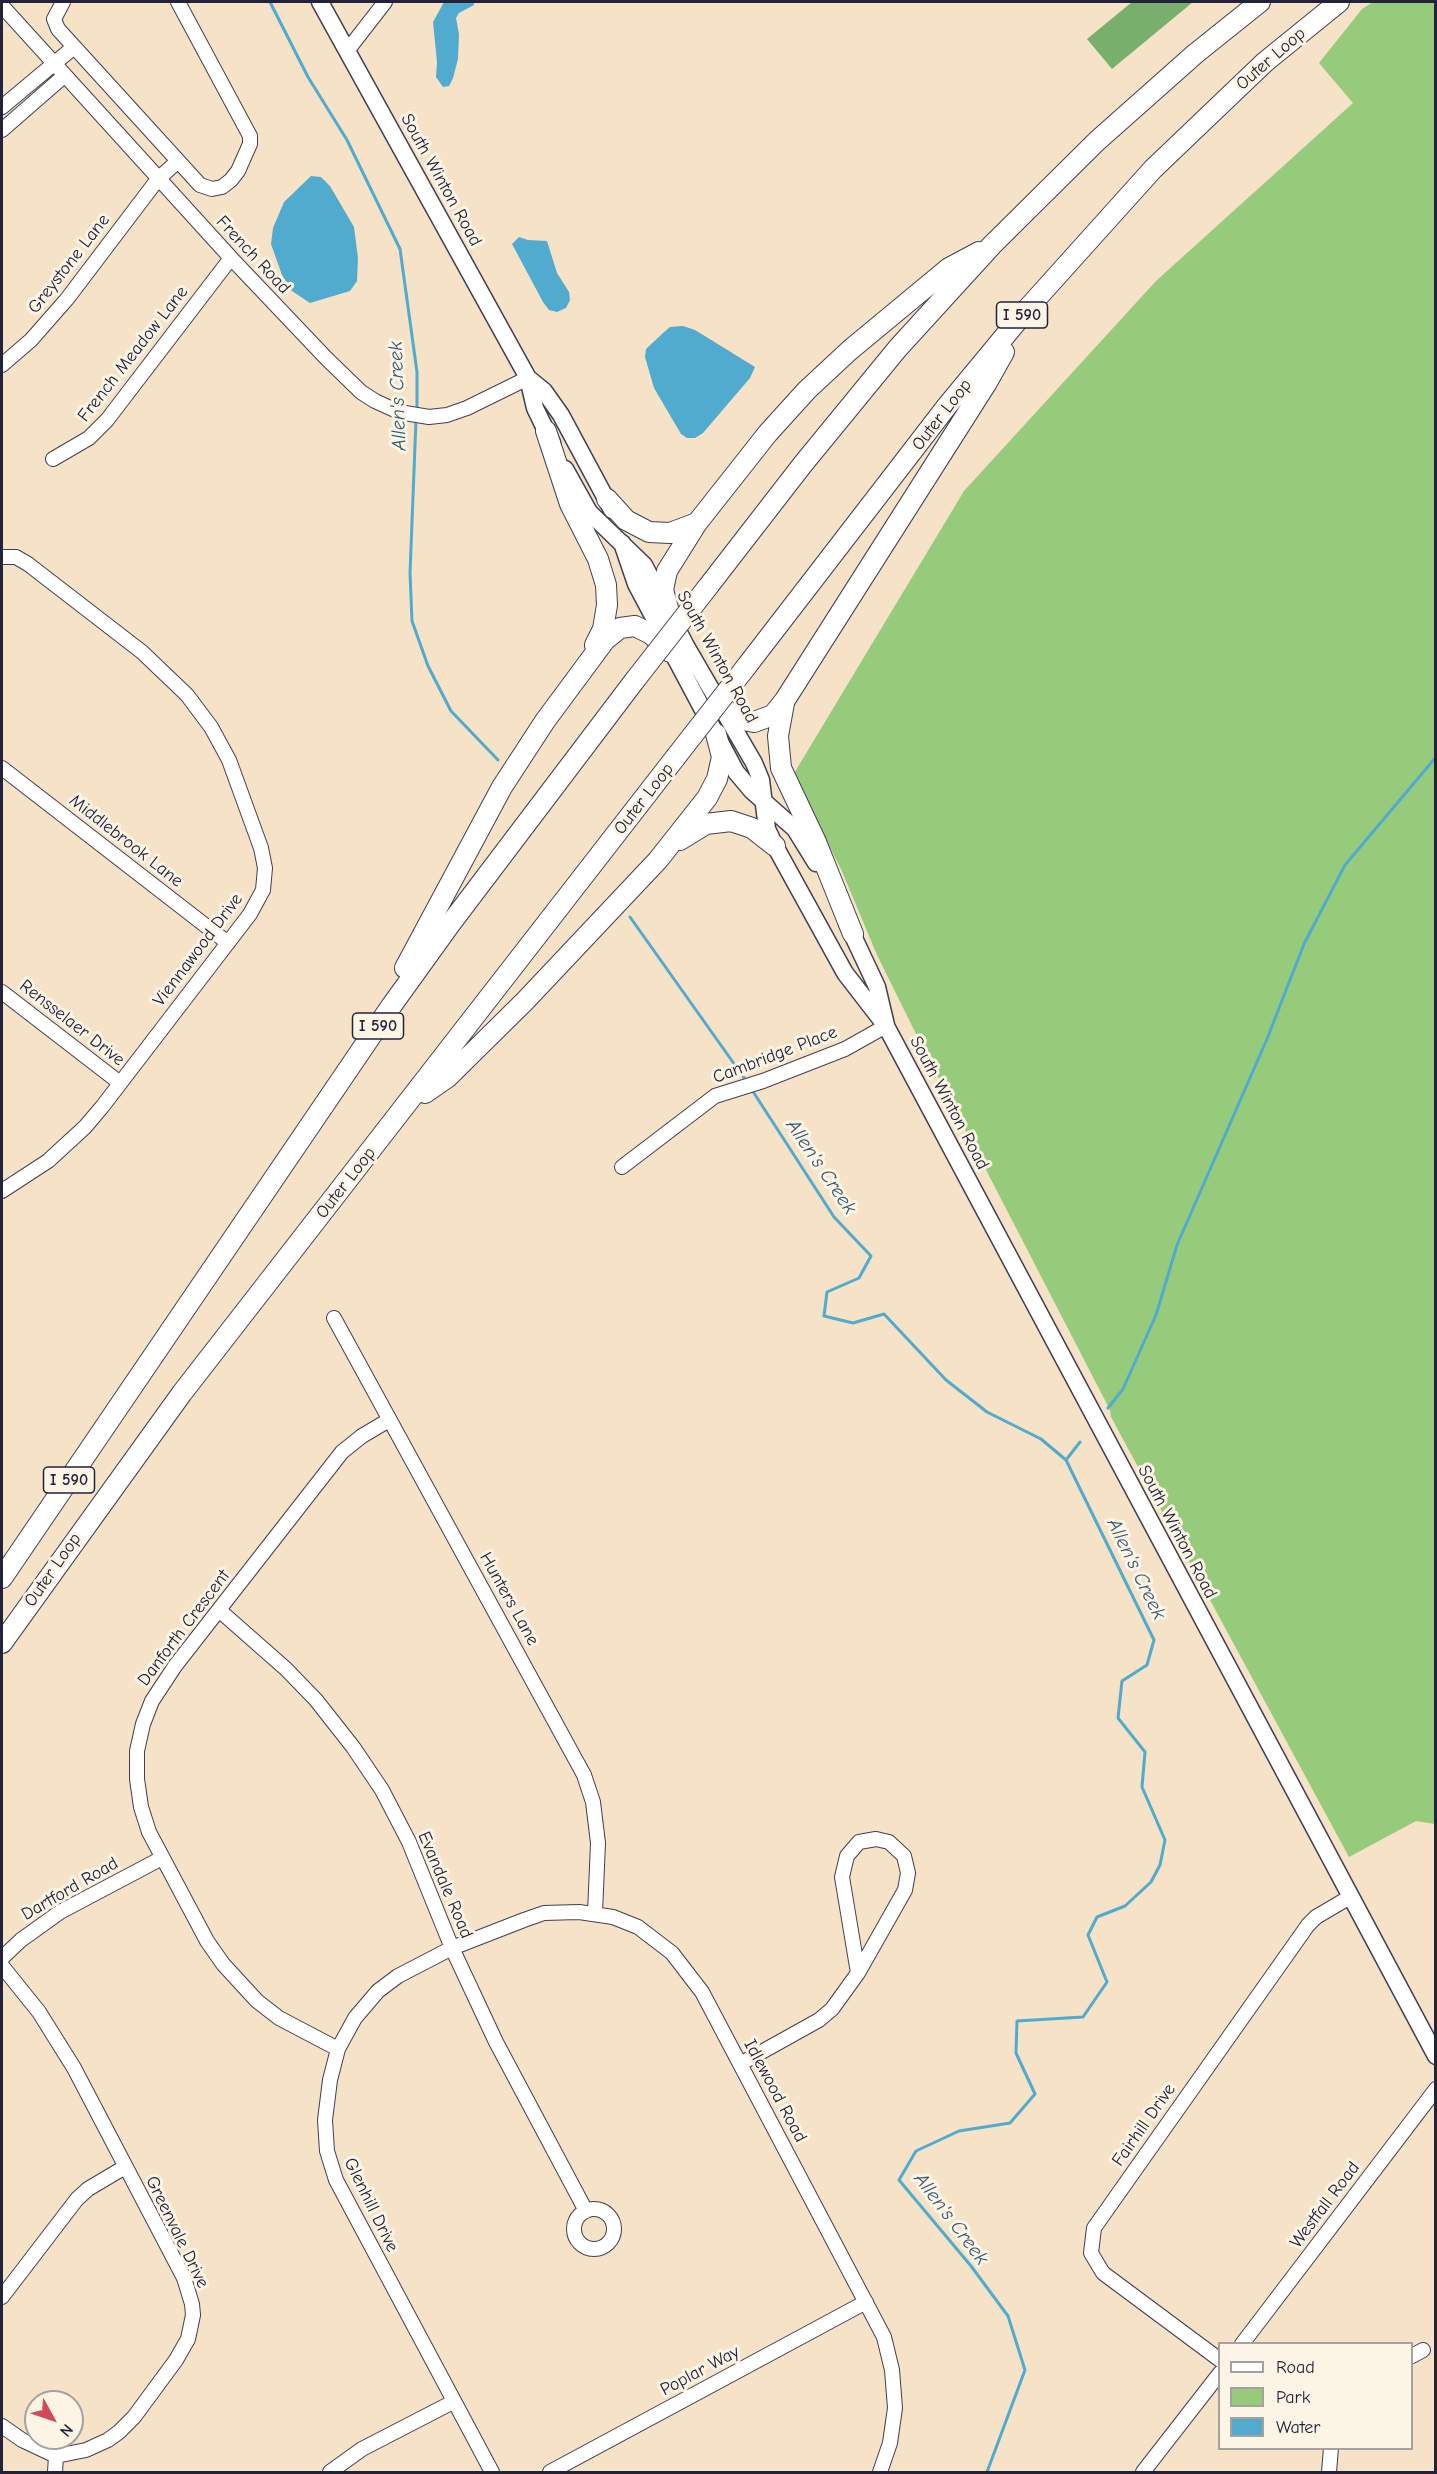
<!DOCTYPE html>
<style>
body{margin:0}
#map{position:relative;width:1437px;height:2474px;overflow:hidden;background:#f5e2c7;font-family:"Comic Neue",sans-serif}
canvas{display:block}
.frame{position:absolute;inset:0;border:3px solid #22223b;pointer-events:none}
.legend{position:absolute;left:1218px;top:2342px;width:195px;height:108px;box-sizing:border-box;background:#fcf5e5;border:2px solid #a5a1a1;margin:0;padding:8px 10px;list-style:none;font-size:18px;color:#22223b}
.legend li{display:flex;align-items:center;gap:12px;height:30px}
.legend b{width:30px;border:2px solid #a5a1a1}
.north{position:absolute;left:24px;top:2390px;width:60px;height:60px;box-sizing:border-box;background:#fcf5e5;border:2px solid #a5a1a1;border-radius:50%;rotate:130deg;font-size:16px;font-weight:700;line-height:24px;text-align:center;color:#22223b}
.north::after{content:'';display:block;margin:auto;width:21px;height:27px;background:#d1495b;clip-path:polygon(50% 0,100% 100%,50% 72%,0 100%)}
</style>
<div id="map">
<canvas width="1437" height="2474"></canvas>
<div class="frame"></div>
<ul class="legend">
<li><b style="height:8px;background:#fff"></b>Road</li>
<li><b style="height:16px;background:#97cb7c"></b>Park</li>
<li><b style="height:16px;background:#50abce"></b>Water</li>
</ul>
<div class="north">N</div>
</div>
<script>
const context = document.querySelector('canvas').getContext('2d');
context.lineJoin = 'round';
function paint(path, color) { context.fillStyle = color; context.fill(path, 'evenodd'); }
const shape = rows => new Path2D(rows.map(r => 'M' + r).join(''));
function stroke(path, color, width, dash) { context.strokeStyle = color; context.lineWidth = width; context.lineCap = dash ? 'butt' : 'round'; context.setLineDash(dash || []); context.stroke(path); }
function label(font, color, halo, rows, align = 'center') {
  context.font = font + ' "Comic Neue",sans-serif'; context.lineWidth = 6; context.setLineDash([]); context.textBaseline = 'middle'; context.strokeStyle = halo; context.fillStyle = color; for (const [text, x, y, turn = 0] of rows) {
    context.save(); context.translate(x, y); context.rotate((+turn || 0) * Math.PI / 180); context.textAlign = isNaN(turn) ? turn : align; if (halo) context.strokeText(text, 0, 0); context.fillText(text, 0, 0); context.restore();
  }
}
paint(shape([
 [1373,2,1435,2,1435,1824,1416,1821,1349,1857,1111,1417,1110,1410,920,1042,877,955,841,869,793,775,964,491,1156,281,1353,103,1319,63,1362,9]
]), '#97cb7c');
paint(shape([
 [1132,2,1193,2,1112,69,1087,39]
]), '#79af6c');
paint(shape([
 [444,2,474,2,474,5,459,13,456,18,459,34,458,59,453,78,449,86,443,87,436,77,437,62,433,22],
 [311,176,321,177,330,186,354,227,358,258,357,281,350,291,310,303,292,291,282,275,271,244,273,228,284,202],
 [519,237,528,240,547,241,557,273,569,292,570,300,566,308,557,312,549,310,543,302,512,244],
 [683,326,695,330,755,367,750,378,703,433,695,438,687,438,681,434,654,388,645,357,646,349,663,333,670,327]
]), '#50abce');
stroke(shape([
 [270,2,308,77,347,140,400,249,417,372,417,410],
 [416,420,410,573,412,621,428,666,451,711,498,760],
 [630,917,747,1082],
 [752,1090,834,1217,871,1256,859,1278,827,1292,824,1316,853,1323,884,1314,946,1380,987,1412,1041,1439,1066,1460,1154,1640,1147,1665,1122,1681,1118,1718,1145,1752,1142,1787,1165,1840,1160,1865,1151,1882,1125,1906,1097,1917,1088,1935,1107,1982,1083,2017,1017,2021,1016,2053,1035,2094,1010,2123,959,2131,916,2151,899,2180,971,2266,1008,2316,1025,2370,987,2472],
 [1108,1408,1123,1389,1156,1315,1177,1245,1267,1039,1304,944,1345,865,1436,757],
 [1066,1460,1080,1442]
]), '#50abce', 3);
const minor = shape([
 [63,2,54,19,58,29,200,185,212,189,222,187,231,180,238,171,250,144,250,136,178,2],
 [2,6,231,258,326,358,361,392,375,401,399,412,429,417,447,415,467,408,528,378],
 [347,51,385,2],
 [2,107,74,47],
 [2,130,64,76],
 [2,365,31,340,67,299,158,179,178,161],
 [53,459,89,438,107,420,231,258],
 [2,557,16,557,28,564,142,652,187,695,211,727,229,760,261,848,265,868,263,890,250,914,102,1107,85,1127,48,1161,2,1191],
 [2,768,228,943],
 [2,992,120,1083],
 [622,1167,715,1096,763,1081,845,1049,886,1026],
 [334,1318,584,1775,593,1802,598,1843,595,1913],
 [219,1610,286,1669,316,1700,353,1747,382,1790,409,1842,452,1948,496,2042,586,2211],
 [876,1839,889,1842,904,1856,908,1873,905,1890,858,1973,842,1877,847,1856,859,1842,876,1839],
 [2,1958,21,1940,60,1912,162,1858],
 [2,1966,39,2012,74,2068,184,2278,192,2304,193,2315,188,2339,176,2360,134,2417,119,2432,108,2440,86,2450,56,2456,22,2440,2,2426],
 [338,2049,279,2018,257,2001,223,1964,207,1941,149,1832,141,1807,137,1779,137,1751,143,1724,152,1701,175,1666,342,1452,362,1436,389,1420],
 [740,2064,819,2020,832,2009,858,1973],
 '574 2229a20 20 0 1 1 40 0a20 20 0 1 1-40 0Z',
 [2,2297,77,2199,88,2189,125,2167],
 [1242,2344,1436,2089],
 [1412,2356,1423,2350],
 [1220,2360,1103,2273,1091,2253,1094,2228,1308,1925,1316,1917,1350,1897],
 [55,2472,56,2456],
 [330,2472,362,2449,453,2402],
 [492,2472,336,2180,327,2151,325,2120,330,2080,338,2049,355,2018,378,1991,398,1976,452,1948,524,1920,544,1913,579,1912,613,1917,638,1927,672,1953,702,1992,740,2064,884,2337,892,2370,895,2408,890,2443,880,2472],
 [550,2472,866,2302],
 [1143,2472,1220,2373],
 [1329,2472,1331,2448]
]);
const major = shape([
 [320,2,528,378,535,408,552,443],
 [528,378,544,391,561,415,612,510],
 [565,469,589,512,644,565,686,646,754,763,761,780,767,829,775,846,845,973,886,1026,1436,2056],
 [622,543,636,584,736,772,752,791,795,829,816,863],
 [847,923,877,987,886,1025]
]);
const highway = shape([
 [546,431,570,504,598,559,606,585,607,605,603,629,595,645],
 [607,499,626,520,649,532,670,533,697,523],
 [707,588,803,464,898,348,992,245,1097,141,1195,54,1260,2],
 [669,612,663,590,667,571,697,523,768,433,807,390,850,350,949,268,979,252],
 [746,667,947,406,1028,308,1153,169,1265,62,1339,2],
 [784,703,778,736,781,768,816,842,853,934],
 [721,706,737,719,754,722,773,715,785,700,986,384,1004,352],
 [680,840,706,824,731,821,752,828,775,846],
 [405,968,502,787,545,721,605,640,620,628,635,626,651,634,670,652],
 [425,1093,448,1077,525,1001,658,860,707,798,717,779,722,757,716,734],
 [2,1578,392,1005,451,923,635,680],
 [2,1643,182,1393,675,758]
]);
stroke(minor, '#423f50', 16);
stroke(major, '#423f50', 19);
stroke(highway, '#423f50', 22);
stroke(minor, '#fff', 14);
stroke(major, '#fff', 16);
stroke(highway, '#fff', 20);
const highwayBridge = shape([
 [635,680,707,588],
 [675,758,746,667]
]);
stroke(highwayBridge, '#423f50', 22, []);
stroke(highwayBridge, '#fff', 20);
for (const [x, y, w] of [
 [1022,315,51],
 [378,1026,51],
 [69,1480,51]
]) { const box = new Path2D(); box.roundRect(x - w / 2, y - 13, w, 26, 4.5); context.fillStyle = '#fcf5e5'; context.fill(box); stroke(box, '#22223b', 1.5); }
label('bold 16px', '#22223b', null, [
 ["I 590",1022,315],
 ["I 590",378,1026],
 ["I 590",69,1480]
]);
label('18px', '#22223b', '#fcf5e5', [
 ["Outer Loop",1271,59,-41],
 ["South Winton Road",441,180,61],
 ["French Road",253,255,47],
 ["Greystone Lane",69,264,-52],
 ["French Meadow Lane",133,354,-52],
 ["Outer Loop",942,415,-52],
 ["South Winton Road",717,657,61],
 ["Outer Loop",644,799,-52],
 ["Middlebrook Lane",126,841,38],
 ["Viennawood Drive",198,950,-53],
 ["Rensselaer Drive",72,1023,38],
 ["Cambridge Place",775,1055,-21],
 ["South Winton Road",949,1103,62],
 ["Outer Loop",346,1183,-52],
 ["South Winton Road",1177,1532,62],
 ["Outer Loop",53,1570,-55],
 ["Hunters Lane",509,1599,61],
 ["Danforth Crescent",184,1628,-53],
 ["Evandale Road",445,1885,67],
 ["Dartford Road",70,1889,-30],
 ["Idlewood Road",775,2091,62],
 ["Fairhill Drive",1144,2125,-55],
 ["Glenhill Drive",371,2205,64],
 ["Westfall Road",1325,2205,-53],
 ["Greenvale Drive",177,2232,64],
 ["Poplar Way",700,2371,-28]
]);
label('italic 20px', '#345976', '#fcf5e5', [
 ["Allen's Creek",398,396,-92],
 ["Allen's Creek",821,1167,56],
 ["Allen's Creek",1136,1569,64],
 ["Allen's Creek",951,2219,53]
]);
</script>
